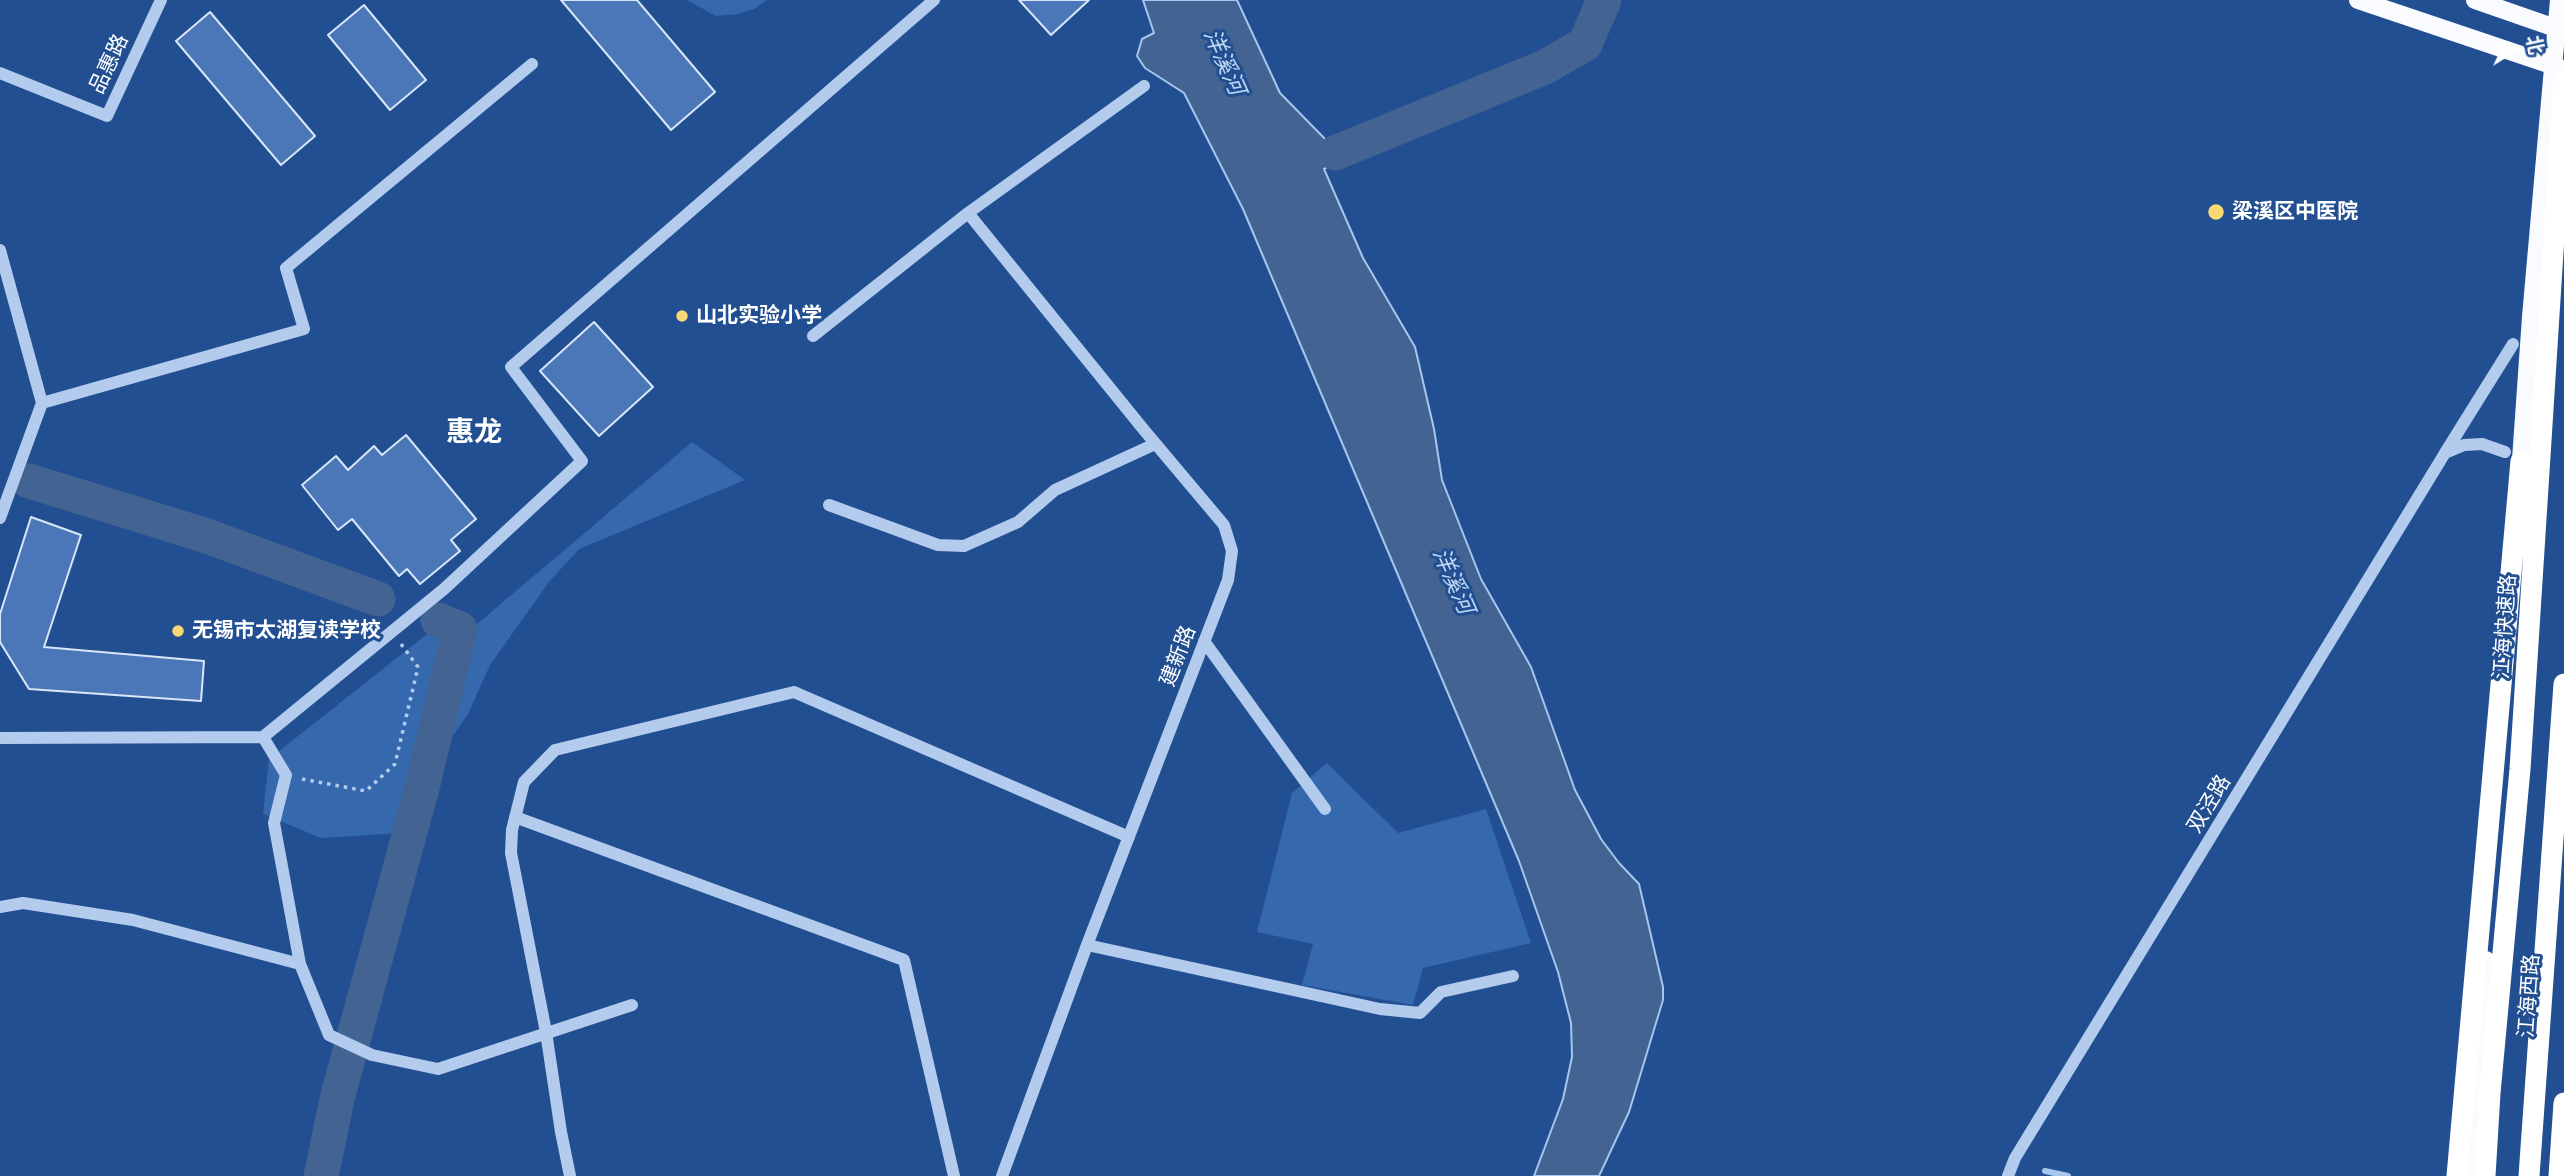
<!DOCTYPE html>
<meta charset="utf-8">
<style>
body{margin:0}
#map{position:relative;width:2564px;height:1176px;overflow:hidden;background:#224f91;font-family:"Public Sans","Noto Sans SC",sans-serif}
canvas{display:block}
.north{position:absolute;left:2480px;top:14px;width:70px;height:70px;-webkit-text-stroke:5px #224f91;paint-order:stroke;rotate:78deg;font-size:19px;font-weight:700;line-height:28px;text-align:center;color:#fff}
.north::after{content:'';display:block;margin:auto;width:24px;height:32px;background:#fff;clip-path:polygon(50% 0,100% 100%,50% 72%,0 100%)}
</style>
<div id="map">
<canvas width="2564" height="1176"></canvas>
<div class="north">北</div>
</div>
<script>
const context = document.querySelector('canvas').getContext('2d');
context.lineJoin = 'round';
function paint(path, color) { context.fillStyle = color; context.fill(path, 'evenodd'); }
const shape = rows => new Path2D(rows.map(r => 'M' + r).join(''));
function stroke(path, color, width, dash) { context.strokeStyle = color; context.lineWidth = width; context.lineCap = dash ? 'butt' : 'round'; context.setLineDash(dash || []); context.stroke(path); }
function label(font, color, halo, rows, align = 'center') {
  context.font = font + ' "Public Sans","Noto Sans SC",sans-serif'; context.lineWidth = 6; context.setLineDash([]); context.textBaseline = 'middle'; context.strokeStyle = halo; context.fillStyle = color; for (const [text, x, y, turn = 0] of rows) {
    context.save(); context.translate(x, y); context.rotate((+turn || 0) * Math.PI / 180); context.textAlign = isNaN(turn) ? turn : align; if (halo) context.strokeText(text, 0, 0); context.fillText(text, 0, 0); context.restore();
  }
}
paint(shape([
 [687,0,767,0,754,9,737,14,716,16],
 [692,442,745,480,579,549,549,582,490,665,468,714,443,750,470,630],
 [436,627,450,634,400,833,321,838,263,814,269,759],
 [1327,763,1398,833,1486,809,1531,943,1423,968,1413,1005,1302,985,1313,944,1257,932,1292,793]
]), '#3668ae');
const water = shape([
 [1143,0,1237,0,1280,93,1328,142,1335,153,1335,163,1324,169,1363,258,1415,347,1434,429,1442,480,1481,579,1531,667,1575,790,1601,839,1619,863,1639,884,1663,987,1663,1000,1629,1112,1599,1176,1534,1176,1563,1099,1572,1057,1571,1023,1558,972,1519,861,1243,209,1184,93,1145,68,1137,56,1142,39,1154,33,1143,0]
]);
paint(water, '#436392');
stroke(water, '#a7c6ee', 2);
stroke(shape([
 [2045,1171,2068,1176]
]), '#a7c6ee', 6);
stroke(shape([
 [1335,153,1545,67,1585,44,1604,0],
 [29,481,204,535,378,599],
 [321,1176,338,1095,422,788,460,629,438,620]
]), '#436392', 35);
const building = shape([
 [561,0,637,0,715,92,671,130,561,0],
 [1019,0,1089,0,1051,35,1019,0],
 [364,5,426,80,390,110,328,35,364,5],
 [210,12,315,136,281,165,176,41,210,12],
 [594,322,653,387,599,436,540,371,594,322],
 [406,435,476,519,451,540,460,551,420,584,407,569,399,576,352,519,338,530,302,485,336,456,348,470,374,446,382,455,406,435],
 [31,517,81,535,44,647,204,661,201,701,29,689,0,642,0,614,31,517]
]);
paint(building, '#4b77b8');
stroke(building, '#d9e6f9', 2);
stroke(shape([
 [302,779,366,791,395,764,418,667,401,644]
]), '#b3cbed', 3.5, [3.5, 5]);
stroke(shape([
 [0,73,107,116,161,0],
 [968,213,1144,430,1224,525,1232,551,1228,580,1087,945,1002,1176],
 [0,250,42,403,304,329,286,268,532,64],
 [813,336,968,213,1144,86],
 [2505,452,2482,444,2464,445,2445,453,2513,344],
 [829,505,938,545,964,546,1018,522,1055,490,1155,444],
 [0,518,42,403],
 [1204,641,1325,809],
 [263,737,286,775,274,823,300,964],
 [0,738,263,737,444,589,582,461,511,367,934,0],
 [515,817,904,960,954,1176],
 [0,907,23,903,133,920,300,964,329,1035,372,1055,438,1069,632,1005],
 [1087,945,1380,1009,1420,1013,1441,992,1513,976],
 [570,1176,561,1132,546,1032,511,853,512,830,524,782,555,750,794,692,1129,837],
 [2008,1176,2015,1158,2445,453]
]), '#b3cbed', 12);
stroke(shape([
 [2358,0,2560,68],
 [2475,0,2564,31],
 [2520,474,2531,317,2559,0],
 [2471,1176,2486,960]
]), '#f9fbff', 18);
stroke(shape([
 [2457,1176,2521,461],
 [2485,1176,2490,1093,2520,769,2564,80],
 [2529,1176,2564,684],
 [2559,1176,2564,1103]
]), '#fff', 21);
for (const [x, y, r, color] of [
 [2216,212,9,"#f9d775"],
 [682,316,7,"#f9d775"],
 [178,631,7,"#f9d775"]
]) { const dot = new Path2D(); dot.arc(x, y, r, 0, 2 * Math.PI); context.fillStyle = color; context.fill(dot); stroke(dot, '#224f91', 2.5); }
label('21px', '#fff', '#224f91', [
 ["品惠路",109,64,-65],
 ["江海快速路",2505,627,-86],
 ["建新路",1178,656,-69],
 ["双泾路",2209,804,-59],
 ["江海西路",2529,996,-86]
]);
label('bold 21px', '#fff', '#224f91', [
 ["梁溪区中医院",2232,212],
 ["山北实验小学",696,316],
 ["无锡市太湖复读学校",192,631]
], 'left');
label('italic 23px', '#bfd6f4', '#224f91', [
 ["洋溪河",1224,62,66],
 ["洋溪河",1453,581,66]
]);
label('bold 28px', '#fff', '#224f91', [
 ["惠龙",474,432]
]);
</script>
